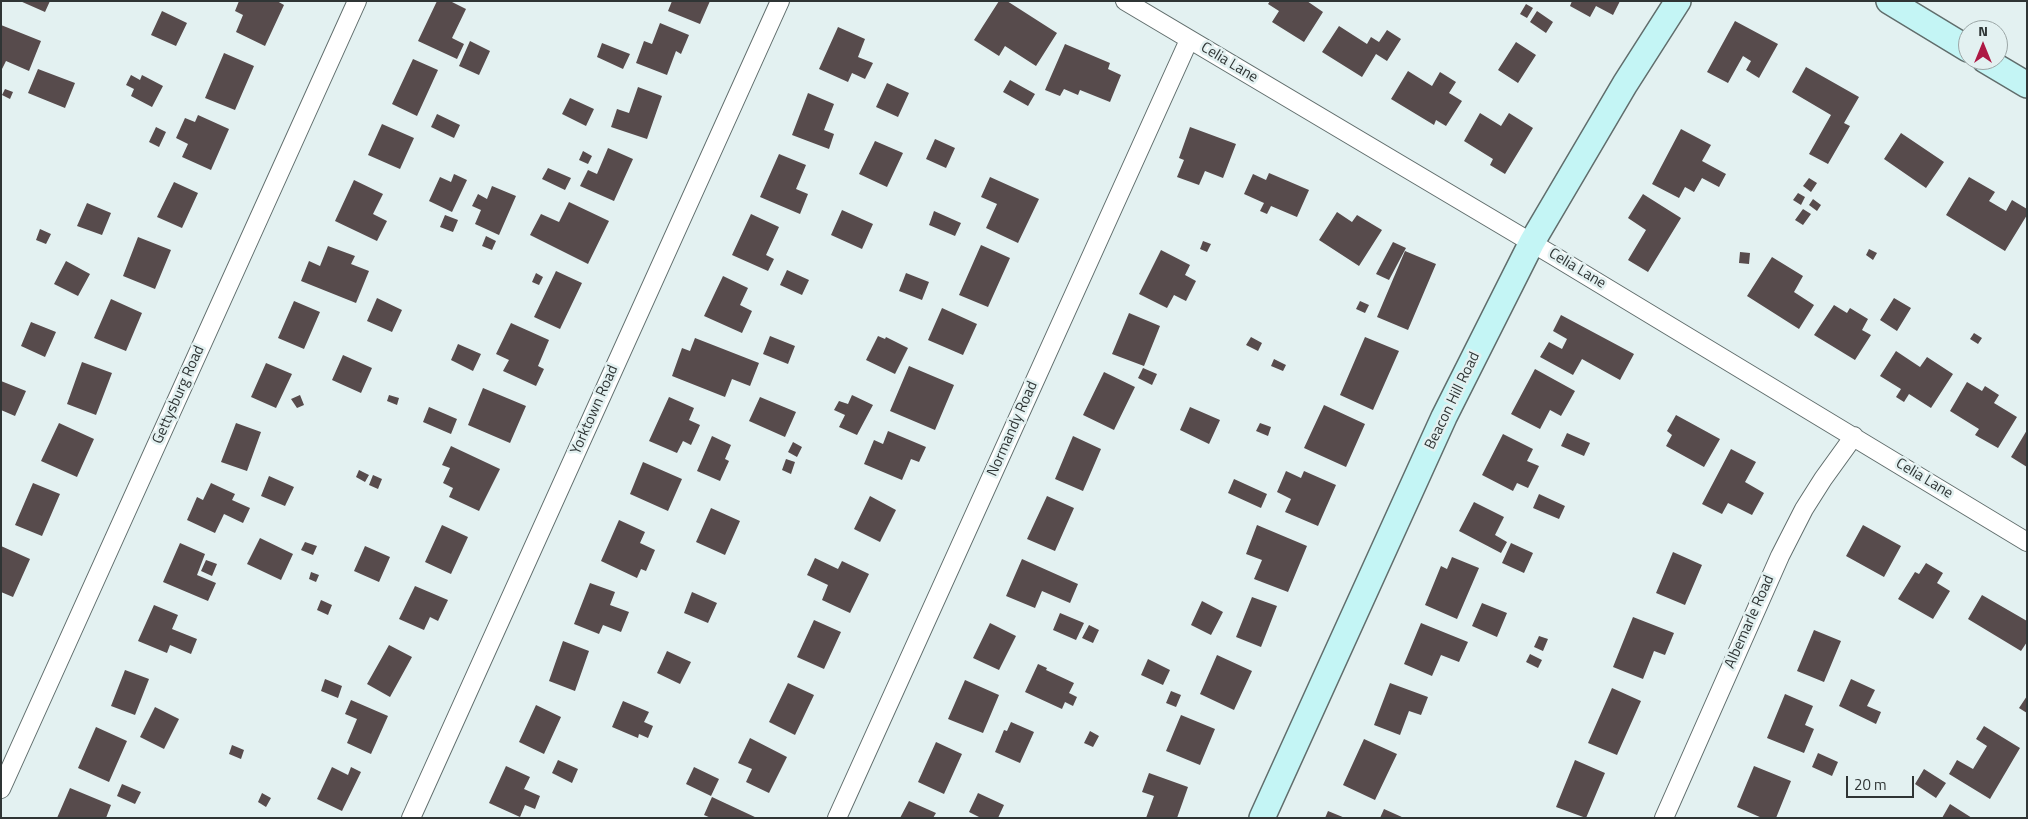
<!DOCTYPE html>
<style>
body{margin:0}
#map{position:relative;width:2028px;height:819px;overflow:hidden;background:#e3f1f1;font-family:"Titillium Web",sans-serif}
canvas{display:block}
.frame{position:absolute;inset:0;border:2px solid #2f3535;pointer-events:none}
.north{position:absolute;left:1958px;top:20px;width:50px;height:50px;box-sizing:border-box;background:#e3f1f1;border:1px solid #9ba6a6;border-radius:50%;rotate:0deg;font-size:14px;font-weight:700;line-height:20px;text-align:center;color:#2f3535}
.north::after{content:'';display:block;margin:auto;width:18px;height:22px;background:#ad1944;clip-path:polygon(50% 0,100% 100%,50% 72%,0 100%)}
.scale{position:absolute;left:1846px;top:776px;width:68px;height:22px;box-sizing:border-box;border:2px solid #2f3535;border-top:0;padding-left:6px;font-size:15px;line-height:18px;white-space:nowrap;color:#2f3535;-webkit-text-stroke:4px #e3f1f1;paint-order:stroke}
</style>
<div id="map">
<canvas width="2028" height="819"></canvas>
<div class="frame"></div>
<div class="north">N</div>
<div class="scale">20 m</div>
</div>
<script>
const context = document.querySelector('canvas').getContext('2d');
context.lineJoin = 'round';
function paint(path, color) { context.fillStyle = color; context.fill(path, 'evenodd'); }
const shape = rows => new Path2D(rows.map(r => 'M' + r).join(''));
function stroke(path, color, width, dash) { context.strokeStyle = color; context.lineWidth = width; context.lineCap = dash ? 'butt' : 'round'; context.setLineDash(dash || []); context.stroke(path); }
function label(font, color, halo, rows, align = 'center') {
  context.font = font + ' "Titillium Web",sans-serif'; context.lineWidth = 5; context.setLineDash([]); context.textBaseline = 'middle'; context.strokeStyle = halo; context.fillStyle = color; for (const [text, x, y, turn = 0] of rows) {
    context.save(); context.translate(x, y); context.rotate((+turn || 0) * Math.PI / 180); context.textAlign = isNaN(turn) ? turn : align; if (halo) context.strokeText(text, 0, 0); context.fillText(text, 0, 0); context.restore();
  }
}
paint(shape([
 [20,1,50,1,45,12],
 [239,1,277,1,284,5,265,46,236,32,243,15,235,11],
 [437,1,450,1,466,9,452,38,464,44,457,59,418,41],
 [672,1,710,1,700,24,668,11],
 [999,1,1007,1,1057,33,1036,66,1005,46,999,56,974,40],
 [1270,1,1307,1,1323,12,1304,42,1272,22,1279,11,1268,4],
 [1572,1,1620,1,1613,15,1596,6,1590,17,1570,6],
 [1526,4,1533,8,1527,18,1520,14],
 [162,11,187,23,176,46,151,35],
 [1537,11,1553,22,1546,33,1530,22],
 [1735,21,1778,44,1759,78,1746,70,1751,61,1743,56,1728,83,1707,72],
 [660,23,689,35,681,54,676,51,667,75,636,63,644,41,652,44],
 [1,25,41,41,29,71,6,61,1,71],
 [1339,26,1367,44,1371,37,1379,42,1387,30,1401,39,1387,61,1376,54,1362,77,1322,52],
 [838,27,865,39,858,57,873,63,865,79,852,73,848,82,819,69],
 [470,41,490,51,479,75,459,66],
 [1516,42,1536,55,1518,83,1498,70],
 [602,43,630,54,623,69,597,57],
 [1065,44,1110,63,1108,69,1121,75,1110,102,1080,90,1078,95,1064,89,1060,96,1045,90],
 [224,53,254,66,235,110,205,98],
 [413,59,438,70,417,116,392,104],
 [1806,67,1859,97,1844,123,1850,126,1828,164,1809,154,1831,115,1792,92],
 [38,69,75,83,65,108,28,93],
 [1408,71,1432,86,1440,72,1456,82,1449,93,1462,101,1446,126,1436,120,1434,125,1391,99],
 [131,75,140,80,142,75,163,86,152,107,131,96,134,89,126,85],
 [1010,80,1035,94,1028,106,1003,92],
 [887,83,909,93,898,117,876,107],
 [638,87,662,96,647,139,611,127,617,109,629,113],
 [5,89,13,92,10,99,2,95],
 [808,93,834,104,824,130,834,134,829,149,792,135],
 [570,98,594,109,586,126,562,114],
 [1480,113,1501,126,1509,113,1533,128,1505,174,1490,165,1493,159,1464,141],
 [437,114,460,125,454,138,431,127],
 [198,115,229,129,211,170,182,157,188,144,176,138,185,118,195,122],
 [382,124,414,138,400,169,368,155],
 [156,127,166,132,159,147,149,142],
 [1190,127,1236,144,1223,178,1205,171,1199,185,1177,177,1184,160,1179,158],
 [1681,129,1711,145,1702,161,1726,174,1719,187,1702,178,1694,192,1685,187,1679,198,1652,184],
 [1901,133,1944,162,1926,188,1884,159],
 [935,139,955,148,946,168,926,159],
 [875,141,903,153,887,187,859,174],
 [608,148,633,159,614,201,580,186,588,170,597,174],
 [583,151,592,156,588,164,579,160],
 [779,154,806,165,796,189,808,194,800,214,760,197],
 [548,168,571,178,565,190,542,179],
 [1269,173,1309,190,1297,217,1271,206,1267,214,1260,211,1264,203,1244,194,1253,174,1266,180],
 [454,174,467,180,452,212,429,201,440,177,451,182],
 [990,177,1039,199,1018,243,986,228,997,204,981,197],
 [1969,177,1995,192,1989,201,2006,211,2012,200,2027,209,2027,215,2005,251,1946,215],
 [1809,178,1817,183,1811,192,1803,186],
 [354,180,383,194,373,214,387,221,377,241,335,221],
 [174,182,198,193,182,228,157,217],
 [492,186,516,196,499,235,475,224,481,210,472,206,478,194,487,199],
 [1798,193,1805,197,1801,205,1793,200],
 [1643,194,1681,218,1648,272,1628,260,1646,230,1628,218],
 [1813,199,1821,205,1817,211,1809,205],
 [569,202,609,221,588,264,530,235,541,214,559,222],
 [87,203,111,213,102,235,77,226],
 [1803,209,1811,214,1803,225,1795,220],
 [842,210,873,224,862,249,831,235],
 [934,211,961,223,955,236,929,225],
 [1337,212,1352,222,1357,215,1382,230,1359,266,1319,240],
 [751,214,779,227,766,255,774,259,768,271,732,255],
 [445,215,458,220,453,232,440,227],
 [40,229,51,234,46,244,36,240],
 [486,236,496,241,492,250,482,246],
 [138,237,171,250,155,289,123,276],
 [1203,241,1211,244,1207,252,1200,249],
 [1393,242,1406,248,1389,280,1376,274],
 [981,245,1010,258,988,307,959,295],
 [328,246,355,256,351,264,369,271,356,303,301,281,309,261,320,266],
 [1869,249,1877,253,1873,260,1866,255],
 [1161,250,1190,265,1185,275,1196,281,1186,301,1174,295,1167,308,1139,294],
 [1405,251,1436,264,1408,330,1377,317],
 [1740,252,1750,253,1749,264,1739,263],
 [1772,257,1803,276,1794,292,1814,305,1799,329,1747,296],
 [66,261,90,274,78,296,54,284],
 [787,270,809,280,802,295,780,285],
 [556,271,582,283,560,329,534,317],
 [536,273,543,277,539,285,532,282],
 [906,273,929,282,922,300,899,291],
 [723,276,748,288,740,305,752,311,742,333,704,316],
 [377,298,402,310,392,332,367,321],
 [1894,298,1911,308,1897,331,1880,320],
 [111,299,142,313,126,351,94,338],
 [294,301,320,312,304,349,278,338],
 [1360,301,1369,305,1365,313,1356,309],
 [1834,305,1847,313,1850,308,1868,319,1862,330,1871,335,1855,360,1814,335],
 [942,308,977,324,963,355,928,340],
 [1129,313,1160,326,1144,366,1112,354],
 [1561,315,1634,354,1620,380,1582,359,1573,375,1540,357,1549,342,1562,349,1567,339,1553,331],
 [31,322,56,332,45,357,21,346],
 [511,323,549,340,538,366,544,369,536,386,503,371,509,360,496,354],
 [1974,333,1982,338,1978,344,1970,339],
 [770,336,795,346,788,364,763,354],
 [878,336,885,339,886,337,908,348,895,374,866,360],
 [1251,337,1262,343,1258,351,1246,345],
 [1365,337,1399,351,1373,410,1340,395],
 [695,338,759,363,750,386,732,379,725,397,672,376,682,348,690,351],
 [458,344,481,354,473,371,451,360],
 [1896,351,1920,367,1927,357,1953,374,1931,408,1909,394,1904,402,1896,397,1901,389,1880,376],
 [343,355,372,368,361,393,332,380],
 [1274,359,1286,365,1283,371,1271,366],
 [82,362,112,373,96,415,67,404],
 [266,363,292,374,276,408,251,397],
 [909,366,954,385,935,430,890,411],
 [1143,368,1157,374,1152,385,1138,378],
 [1535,369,1575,391,1561,416,1550,410,1540,429,1511,414],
 [1104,372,1135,387,1114,430,1083,415],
 [1,381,26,391,15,416,1,410],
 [1967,382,1982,391,1985,386,1999,395,1994,403,2017,417,1998,448,1975,435,1979,429,1950,411],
 [483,388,526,406,510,443,468,425],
 [300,395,304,405,297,408,291,399],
 [389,395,399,398,397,405,387,401],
 [852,395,873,405,857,435,839,427,845,415,834,410,839,401,848,404],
 [669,397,694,408,689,420,700,425,691,445,683,441,677,453,649,441],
 [760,397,796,412,785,437,749,421],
 [1324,405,1365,424,1346,467,1304,448],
 [429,407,457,419,451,434,423,422],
 [1190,407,1220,420,1209,444,1180,430],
 [1676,415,1720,439,1704,467,1666,446,1672,435,1667,431],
 [59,423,94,439,77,477,41,461],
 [236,423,261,432,247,471,221,462],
 [1260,423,1271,427,1268,436,1256,431],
 [2027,430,2027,467,2011,457],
 [888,431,926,447,919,462,911,459,902,480,864,464,874,440,883,444],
 [1567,433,1590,443,1584,456,1561,446],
 [1503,434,1533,449,1527,461,1539,466,1528,488,1517,483,1513,491,1482,475],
 [712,436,731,445,725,459,729,461,720,481,697,471],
 [1073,436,1101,449,1083,491,1055,479],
 [793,442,802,447,797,457,788,452],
 [451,446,500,469,479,511,449,497,453,488,443,483,450,468,442,465],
 [1731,449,1756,462,1745,482,1764,493,1752,515,1728,503,1722,514,1702,504],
 [786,459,795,462,791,474,782,470],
 [643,462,682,479,668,511,630,494],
 [359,470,369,475,365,482,356,477],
 [1286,471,1301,478,1304,471,1336,485,1318,526,1285,512,1291,499,1277,492],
 [373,475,382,479,378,489,369,485],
 [269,476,294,487,285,506,261,496],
 [1234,479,1267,494,1261,508,1228,493],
 [33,483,60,494,42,536,15,525],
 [211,483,235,494,232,500,250,508,243,523,224,514,215,533,187,520,197,497,203,500],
 [1539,494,1565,506,1559,519,1533,508],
 [870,496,896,510,880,542,854,529],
 [1047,496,1074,508,1055,551,1027,539],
 [1474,502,1504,517,1495,535,1507,542,1501,553,1459,531],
 [711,508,740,521,725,555,696,542],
 [619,520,645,532,640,543,655,550,646,571,641,569,637,578,601,561],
 [442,525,468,537,451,574,425,562],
 [1257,525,1307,546,1288,592,1254,579,1262,560,1246,554],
 [1863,525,1901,546,1884,577,1846,556],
 [260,538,293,554,281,580,247,564],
 [305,542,317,546,313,555,301,550],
 [180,543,205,554,197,575,216,583,208,601,163,582],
 [1511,543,1533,553,1524,573,1502,563],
 [1,546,30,559,13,597,1,592],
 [365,546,390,557,379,582,354,571],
 [1673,552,1702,565,1685,605,1656,593],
 [1452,557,1479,568,1457,619,1425,605,1441,566,1447,569],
 [815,558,838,569,842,561,869,574,850,613,822,600,828,585,807,575],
 [1022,559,1078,584,1070,603,1042,591,1035,608,1006,596],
 [206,560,217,564,212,576,201,571],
 [1926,563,1943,573,1937,583,1950,591,1933,619,1898,599,1915,572,1919,574],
 [311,572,319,575,316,582,309,579],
 [590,583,615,592,610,605,629,612,621,632,603,625,599,634,574,624],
 [415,586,448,600,438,621,430,617,424,630,399,619],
 [692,592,717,603,708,623,684,613],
 [1982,595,2027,621,2027,642,2021,651,1968,619],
 [1252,597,1277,606,1261,647,1236,637],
 [321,600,332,605,328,615,317,610],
 [1202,601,1223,612,1211,635,1191,625],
 [1482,603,1507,613,1497,637,1472,626],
 [154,605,178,615,172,629,197,639,191,654,170,645,167,653,138,641],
 [1060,613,1084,623,1076,640,1053,630],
 [1633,617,1674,633,1665,655,1654,651,1643,679,1613,667],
 [814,620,841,632,824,669,797,657],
 [990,623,1016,636,999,670,973,658],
 [1421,623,1468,642,1459,662,1441,655,1432,676,1404,664],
 [1089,625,1099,630,1093,643,1082,638],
 [1814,630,1841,641,1824,682,1797,671],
 [1539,636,1548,639,1543,651,1534,647],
 [563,641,589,651,575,691,549,681],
 [389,645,412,657,390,697,367,684],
 [667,651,691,662,680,684,657,673],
 [1530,654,1542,660,1538,668,1526,662],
 [1217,655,1252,671,1234,710,1200,694],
 [1148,659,1170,670,1163,685,1141,675],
 [1038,664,1047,668,1046,670,1074,683,1069,693,1077,697,1073,706,1065,702,1062,709,1025,692],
 [125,670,149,679,135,715,111,706],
 [325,679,342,686,338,698,321,691],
 [1851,679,1875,690,1867,706,1881,712,1876,724,1839,706],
 [965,680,999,695,983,733,948,719],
 [788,683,814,695,795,735,769,722],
 [1390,683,1428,697,1421,715,1409,711,1400,735,1374,725],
 [1612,688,1641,701,1617,755,1588,743],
 [1171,691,1181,695,1176,707,1166,703],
 [1785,694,1813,706,1805,725,1814,729,1804,753,1767,738],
 [2027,696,2027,713,2019,708],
 [351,700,388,716,371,754,347,743,357,719,345,714],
 [623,701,649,712,644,722,653,726,648,738,639,734,638,738,612,727],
 [536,705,561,717,544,754,519,742],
 [155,707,179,719,164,749,140,737],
 [1181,715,1215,729,1200,765,1166,751],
 [1011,722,1034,732,1020,763,995,752,1004,730,1007,731],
 [1984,726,2020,748,1990,799,1949,774,1957,760,1973,769,1987,746,1976,739],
 [96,727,127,741,109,782,78,768],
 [1090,731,1099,736,1093,747,1084,743],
 [750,738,787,757,769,793,746,782,752,769,738,763],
 [1364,739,1397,754,1375,800,1343,785],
 [936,742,962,754,944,794,918,782],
 [232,745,244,750,241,759,229,754],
 [1818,753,1838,762,1832,776,1812,767],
 [558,760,578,769,572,783,552,773],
 [1575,760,1605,773,1586,818,1556,807],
 [506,766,530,777,524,789,540,796,535,809,525,805,520,817,489,803],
 [1754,766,1791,781,1776,818,1762,818,1737,807],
 [332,767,348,775,351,767,361,772,342,811,317,799],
 [694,767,719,779,711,796,686,784],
 [1924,769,1946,783,1936,798,1915,784],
 [1149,773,1188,787,1177,818,1146,818,1154,796,1142,792],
 [122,784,141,792,135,804,117,796],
 [70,788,111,805,106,818,57,818],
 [262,793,271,798,266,807,258,802],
 [978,793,1004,805,998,818,981,818,969,812],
 [712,797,757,818,711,818,704,815],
 [909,801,936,813,933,818,900,818],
 [1950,804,1972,818,1942,818],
 [1384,809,1404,818,1380,818],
 [1328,811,1345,818,1325,818]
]), '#574b4c');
const street = shape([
 [1125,1,1554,256,2027,542],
 [1,789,357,1],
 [411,818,780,1],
 [837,818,1189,40],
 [1664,818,1780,556,1804,509,1823,479,1854,436]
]);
const secondary = shape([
 [1889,1,1968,49],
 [1985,60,2027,85],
 [1262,818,1444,417,1532,242,1625,84,1678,1]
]);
stroke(street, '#606d6c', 20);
stroke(secondary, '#606d6c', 28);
stroke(street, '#fff', 18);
stroke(secondary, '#c4f5f5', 25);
label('15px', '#2f3535', '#e3f1f1', [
 ["Celia Lane",1229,63,31],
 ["Celia Lane",1577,269,31],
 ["Gettysburg Road",179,395,-66],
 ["Beacon Hill Road",1453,401,-64],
 ["Yorktown Road",595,410,-66],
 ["Normandy Road",1013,429,-66],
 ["Celia Lane",1924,479,31],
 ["Albemarle Road",1750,622,-66]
]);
</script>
